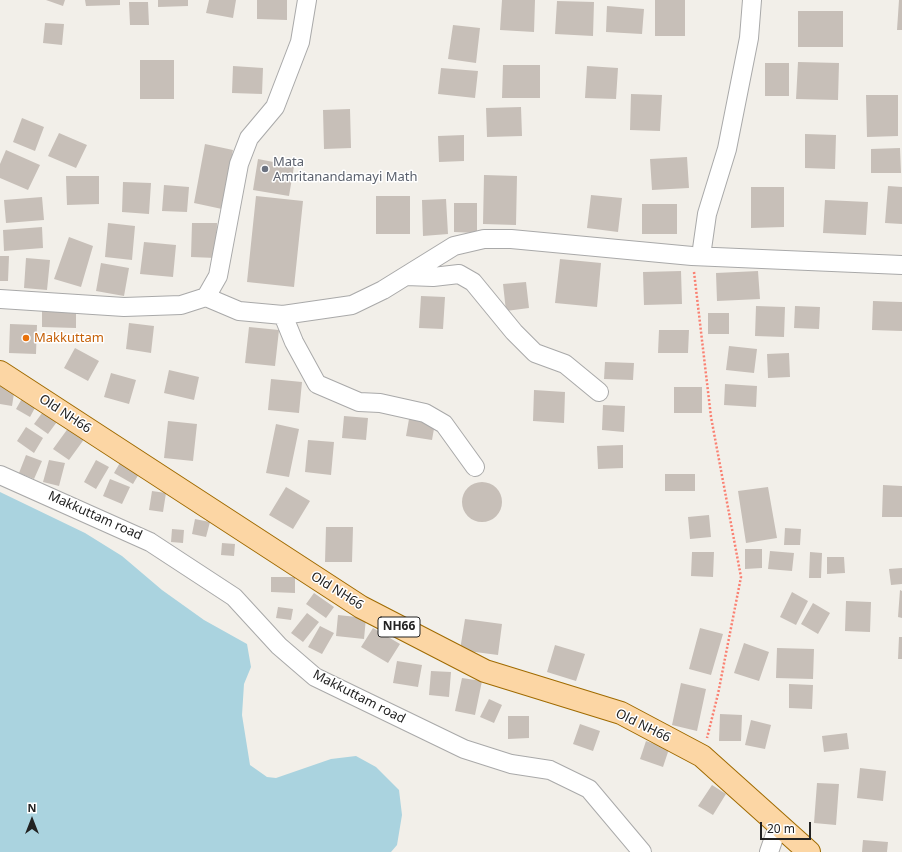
<!DOCTYPE html>
<style>
body{margin:0}
#map{position:relative;width:902px;height:852px;overflow:hidden;background:#f2efe9;font-family:"Noto Sans",sans-serif}
canvas{display:block}
.north{position:absolute;left:12px;top:800px;width:40px;height:40px;-webkit-text-stroke:3px #fff;paint-order:stroke;rotate:0deg;font-size:11px;font-weight:700;line-height:16px;text-align:center;color:#222}
.north::after{content:'';display:block;margin:auto;width:14px;height:18px;background:#222;clip-path:polygon(50% 0,100% 100%,50% 72%,0 100%)}
.scale{position:absolute;left:760px;top:822px;width:51px;height:18px;box-sizing:border-box;border:2px solid #222;border-top:0;padding-left:5px;font-size:12px;line-height:14px;white-space:nowrap;color:#222;-webkit-text-stroke:3px #fff;paint-order:stroke}
</style>
<div id="map">
<canvas width="902" height="852"></canvas>
<div class="north">N</div>
<div class="scale">20 m</div>
</div>
<script>
const context = document.querySelector('canvas').getContext('2d');
context.lineJoin = 'round';
function paint(path, color) { context.fillStyle = color; context.fill(path, 'evenodd'); }
const shape = rows => new Path2D(rows.map(r => 'M' + r).join(''));
function stroke(path, color, width, dash) { context.strokeStyle = color; context.lineWidth = width; context.lineCap = dash ? 'butt' : 'round'; context.setLineDash(dash || []); context.stroke(path); }
function label(font, color, halo, rows, align = 'center') {
  context.font = font + ' "Noto Sans",sans-serif'; context.lineWidth = 3; context.setLineDash([]); context.textBaseline = 'middle'; context.strokeStyle = halo; context.fillStyle = color; for (const [text, x, y, turn = 0] of rows) {
    context.save(); context.translate(x, y); context.rotate((+turn || 0) * Math.PI / 180); context.textAlign = isNaN(turn) ? turn : align; if (halo) context.strokeText(text, 0, 0); context.fillText(text, 0, 0); context.restore();
  }
}
paint(shape([
 [0,492,85,533,122,556,162,590,204,620,247,644,251,667,244,684,242,715,250,765,267,777,276,778,331,759,356,756,376,767,399,790,402,815,397,845,391,852,0,852]
]), '#aad3df');
paint(shape([
 [46,0,65,0,63,6],
 [85,0,120,0,120,5,86,6],
 [158,0,188,0,188,6,158,7],
 [209,0,236,0,233,18,206,13],
 [257,0,287,0,287,20,257,19],
 [502,0,535,0,534,32,500,30],
 [655,0,685,0,685,36,655,36],
 [899,0,902,0,902,30,897,30],
 [557,1,594,2,593,36,555,34],
 [129,2,148,2,149,25,130,25],
 [607,6,644,9,642,34,606,32],
 [798,11,843,11,843,47,798,47],
 [45,23,64,24,62,45,43,43],
 [453,25,480,28,476,63,448,59],
 [140,60,174,60,174,99,140,99],
 [798,62,839,63,838,100,796,99],
 [765,63,789,63,789,96,765,96],
 [503,65,540,65,540,98,502,98],
 [233,66,263,68,262,94,232,93],
 [587,66,618,68,616,99,585,98],
 [441,68,478,71,475,98,438,94],
 [631,94,662,95,660,131,630,130],
 [866,95,898,95,898,136,867,137],
 [521,107,522,136,487,137,486,108],
 [350,109,351,148,324,149,323,110],
 [22,118,44,127,35,151,13,142],
 [59,133,87,145,76,168,48,156],
 [805,134,836,135,835,169,805,168],
 [464,135,464,161,439,162,438,136],
 [205,144,233,150,222,209,194,203],
 [900,148,901,173,871,173,871,149],
 [6,150,40,165,28,190,0,178,0,164],
 [687,157,689,188,652,190,650,159],
 [258,159,294,166,289,196,253,190],
 [484,175,517,176,516,225,483,224],
 [66,176,99,176,99,204,67,205],
 [123,182,151,183,149,214,122,212],
 [164,185,189,187,187,212,162,211],
 [888,186,902,187,902,224,885,223],
 [751,187,784,187,784,227,751,228],
 [591,195,622,198,618,232,587,228],
 [256,196,303,201,294,287,247,282],
 [376,196,410,196,410,234,376,234],
 [42,197,44,220,6,223,4,200],
 [446,199,448,234,423,236,422,200],
 [825,200,868,202,866,235,823,233],
 [454,203,477,203,477,233,454,232],
 [642,204,677,204,677,234,642,234],
 [108,223,135,226,132,260,105,257],
 [192,223,217,223,216,258,191,257],
 [42,227,43,248,4,251,3,230],
 [69,237,93,246,81,287,54,279],
 [144,242,176,245,173,277,140,274],
 [0,256,9,256,8,281,0,281],
 [26,258,50,260,47,290,24,288],
 [560,259,601,263,597,307,555,303],
 [101,263,129,268,124,296,96,291],
 [681,271,682,304,644,305,643,272],
 [758,271,760,299,717,301,716,273],
 [526,282,529,308,506,311,503,284],
 [421,296,445,297,443,329,419,328],
 [873,301,902,302,902,331,872,330],
 [756,306,785,307,784,337,755,336],
 [795,306,820,307,819,329,794,328],
 [42,309,76,310,76,328,42,327],
 [708,313,729,313,729,334,708,334],
 [129,323,154,326,151,353,126,349],
 [10,324,37,325,36,354,9,353],
 [249,327,279,330,275,366,245,363],
 [659,330,689,330,688,353,658,353],
 [729,346,757,349,754,373,726,370],
 [75,348,99,361,88,381,64,368],
 [789,353,790,377,768,378,767,354],
 [605,362,634,363,633,380,604,379],
 [169,370,199,377,194,400,164,393],
 [111,373,136,380,129,404,104,397],
 [271,379,302,382,299,413,268,410],
 [725,384,757,386,756,407,724,405],
 [0,385,15,387,12,406,0,404],
 [674,387,702,387,702,413,674,413],
 [534,390,565,392,564,423,533,421],
 [24,395,37,404,30,417,16,409],
 [603,405,625,406,624,432,602,430],
 [45,409,59,419,48,434,34,424],
 [344,416,368,418,366,440,342,438],
 [409,419,435,423,432,440,406,436],
 [168,421,197,424,193,461,164,458],
 [276,424,299,429,289,477,266,473],
 [26,427,43,438,34,453,17,441],
 [69,427,85,438,69,460,53,449],
 [308,440,334,442,331,475,305,472],
 [623,445,623,468,598,469,597,446],
 [26,455,42,461,34,479,19,473],
 [49,460,65,463,59,486,43,482],
 [96,460,109,467,96,489,84,482],
 [121,461,140,472,133,484,114,473],
 [665,474,695,474,695,491,665,491],
 [110,479,130,487,122,504,103,496],
 '462 502a20 20 0 1 1 40 0a20 20 0 1 1-40 0Z',
 [883,485,902,486,902,517,882,517],
 [286,487,310,501,293,529,269,515],
 [768,487,777,538,746,543,738,491],
 [152,491,166,493,163,512,149,510],
 [709,515,711,537,690,539,688,517],
 [195,519,210,522,206,537,192,534],
 [326,527,353,527,352,562,325,562],
 [785,528,801,529,800,545,784,545],
 [172,529,184,530,183,543,171,542],
 [222,543,235,544,234,556,221,555],
 [745,549,762,549,762,568,745,569],
 [770,551,794,553,792,571,768,569],
 [692,552,714,552,713,577,691,576],
 [810,552,822,553,821,578,809,578],
 [827,557,844,557,845,573,827,574],
 [902,568,902,584,891,585,889,569],
 [271,577,295,577,295,593,271,592],
 [900,590,902,591,902,618,898,617],
 [792,592,808,601,796,625,780,617],
 [314,593,334,607,326,618,306,604],
 [846,601,871,602,870,632,845,631],
 [813,603,830,613,818,634,801,624],
 [278,607,293,609,291,620,276,618],
 [307,613,319,622,303,642,291,633],
 [338,615,366,618,364,639,336,636],
 [465,619,502,624,498,655,460,650],
 [320,626,334,633,322,654,308,647],
 [373,628,400,644,388,663,361,647],
 [700,628,723,634,711,675,689,669],
 [899,637,902,637,902,659,898,659],
 [744,643,769,652,759,681,734,673],
 [555,645,585,654,576,681,547,672],
 [777,648,814,649,813,679,776,678],
 [397,661,422,665,418,687,393,683],
 [431,671,451,672,449,697,429,695],
 [462,678,482,681,475,715,455,711],
 [681,683,706,689,697,731,672,725],
 [789,684,813,685,812,709,789,708],
 [489,699,502,705,494,723,480,717],
 [720,714,742,715,741,741,719,741],
 [508,716,529,716,529,738,508,739],
 [751,720,771,725,765,749,745,745],
 [580,724,600,731,593,751,573,744],
 [847,733,849,749,824,752,822,736],
 [646,741,669,749,663,767,640,759],
 [860,768,886,771,883,801,857,798],
 [817,783,839,784,836,825,814,823],
 [712,785,726,794,713,815,698,806],
 [863,840,888,842,887,852,862,852]
]), '#c7bfb8');
const minor = shape([
 [701,256,707,214,727,149,749,38,752,0],
 [406,276,433,277,459,274,473,282,514,332,535,353,565,364,599,392],
 [206,297,239,311,283,315,352,305,383,290,454,246,484,239,511,239,692,256,902,265],
 [0,299,124,307,181,305,206,297,218,276,239,164,249,138,275,107,300,42,307,0],
 [283,315,294,342,317,384,359,402,380,403,425,413,444,424,475,467],
 [0,475,150,542,234,597,279,646,315,677,464,749,511,764,550,770,589,789,642,852],
 [769,852,778,826]
]);
const major = shape([
 [0,372,361,607,485,671,621,713,702,756,809,852]
]);
stroke(minor, '#a9a9a9', 20);
stroke(major, '#a06b00', 24);
stroke(shape([
 [694,272,711,417,741,577,718,694,707,738]
]), '#fa8072', 2.5, [2, 2]);
stroke(minor, '#fff', 18);
stroke(major, '#fcd6a4', 22);
for (const [x, y, r, color] of [
 [265,169,4,"#6b7280"],
 [26,338,4,"#e8710a"]
]) { const dot = new Path2D(); dot.arc(x, y, r, 0, 2 * Math.PI); context.fillStyle = color; context.fill(dot); stroke(dot, '#fff', 1.5); }
for (const [x, y, w] of [
 [399,627,42]
]) { const box = new Path2D(); box.roundRect(x - w / 2, y - 10, w, 20, 3); context.fillStyle = '#fff'; context.fill(box); stroke(box, '#222', 1); }
label('bold 12px', '#222', null, [
 ["NH66",399,627]
]);
label('13px', '#5b616d', '#fff', [
 ["Mata",273,162],
 ["Amritanandamayi Math",273,177]
], 'left');
label('13px', '#c56008', '#fff', [
 ["Makkuttam",34,338]
], 'left');
label('13px', '#222', '#fff', [
 ["Old NH66",65,414,33],
 ["Makkuttam road",95,516,24],
 ["Old NH66",337,591,32],
 ["Makkuttam road",359,697,27],
 ["Old NH66",643,726,26]
]);
</script>
